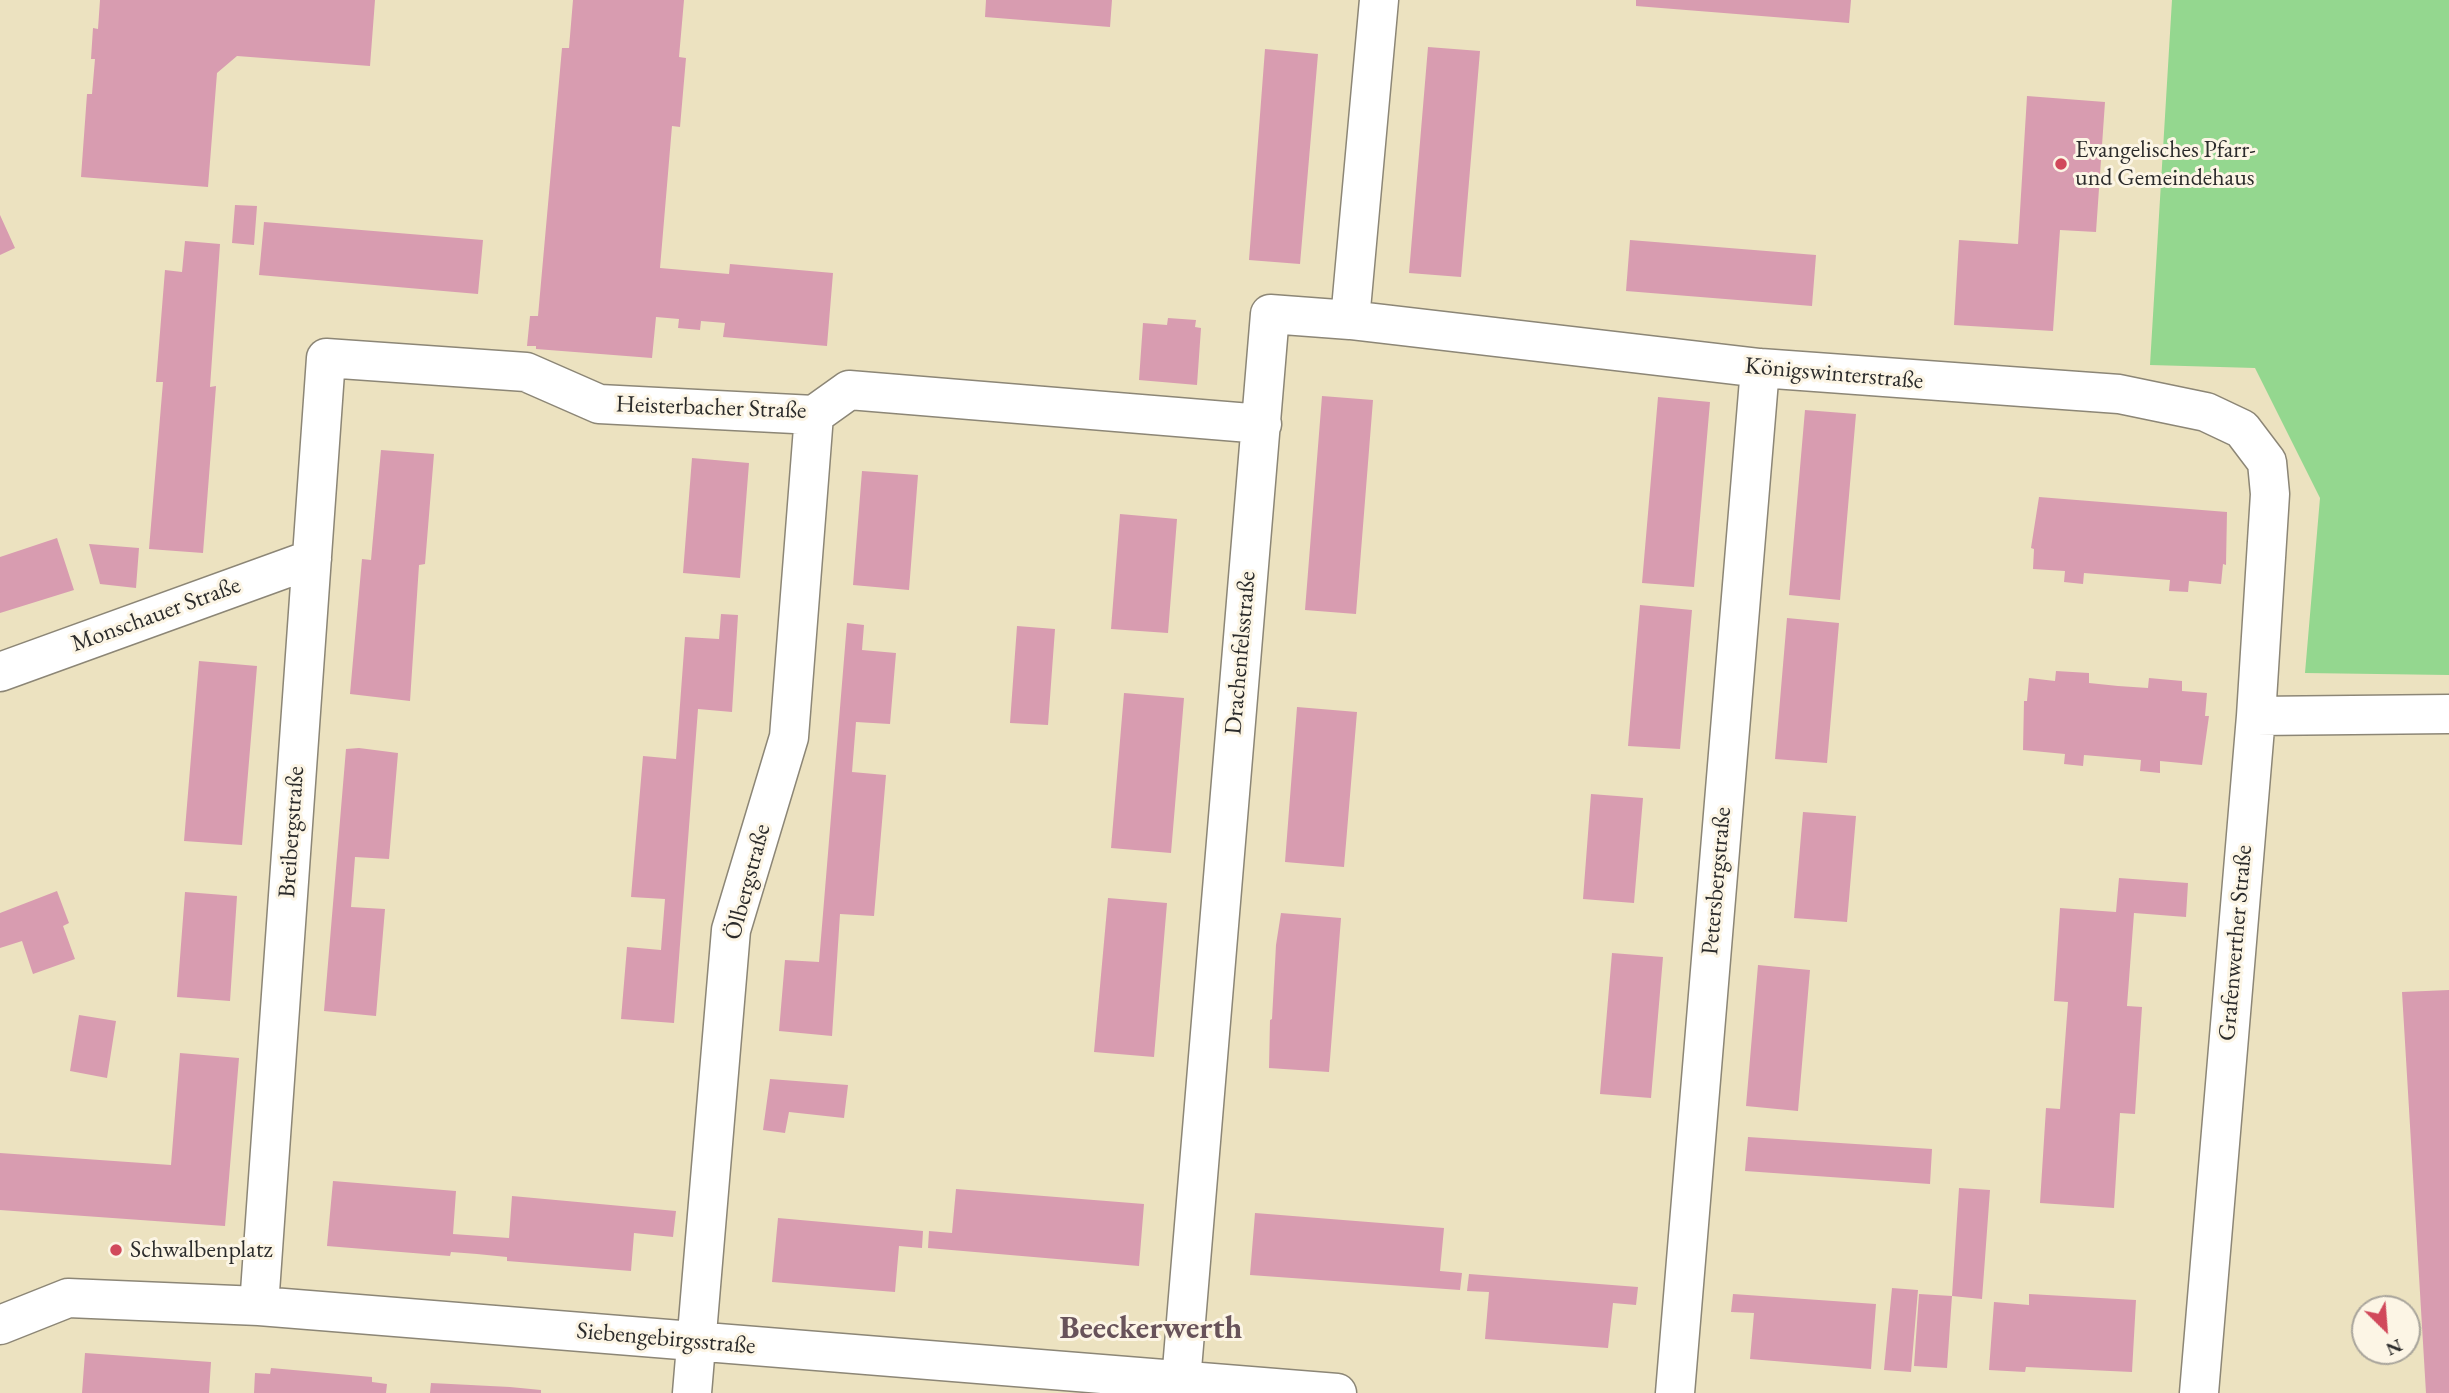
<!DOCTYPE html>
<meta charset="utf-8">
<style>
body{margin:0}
#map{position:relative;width:2449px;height:1393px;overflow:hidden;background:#ece2c0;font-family:"EB Garamond",serif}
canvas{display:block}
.north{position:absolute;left:2351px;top:1295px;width:70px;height:70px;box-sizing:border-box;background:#fcf5e5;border:2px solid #a8a49b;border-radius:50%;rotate:155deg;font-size:19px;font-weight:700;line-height:28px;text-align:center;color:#2b2b2b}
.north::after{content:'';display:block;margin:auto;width:24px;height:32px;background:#d1495b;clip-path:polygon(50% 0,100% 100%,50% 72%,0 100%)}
</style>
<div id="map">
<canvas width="2449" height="1393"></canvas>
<div class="north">N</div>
</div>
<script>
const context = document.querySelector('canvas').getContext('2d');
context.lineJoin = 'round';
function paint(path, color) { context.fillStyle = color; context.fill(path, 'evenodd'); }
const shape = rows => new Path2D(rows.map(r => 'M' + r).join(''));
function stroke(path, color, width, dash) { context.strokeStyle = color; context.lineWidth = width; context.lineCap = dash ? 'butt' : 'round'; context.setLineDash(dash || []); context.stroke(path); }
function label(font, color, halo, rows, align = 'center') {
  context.font = font + ' "EB Garamond",serif'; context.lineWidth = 6; context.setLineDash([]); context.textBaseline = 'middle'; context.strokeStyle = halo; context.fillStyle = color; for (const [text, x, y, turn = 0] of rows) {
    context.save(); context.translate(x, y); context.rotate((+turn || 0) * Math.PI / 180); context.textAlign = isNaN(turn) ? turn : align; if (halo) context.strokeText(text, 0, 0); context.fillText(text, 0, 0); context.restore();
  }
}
paint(shape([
 [2172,0,2449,0,2449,675,2305,673,2320,498,2255,368,2150,365]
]), '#94d78f');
paint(shape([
 [100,0,375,0,370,66,237,56,217,73,208,187,81,177,87,94,92,94,95,59,91,59,93,28,98,29],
 [573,0,684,0,679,57,686,58,680,127,672,126,660,268,729,274,730,264,833,273,827,346,723,337,725,323,701,321,700,330,678,328,679,319,656,317,652,358,536,349,536,346,527,346,530,316,538,316,562,48,569,48],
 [986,0,1112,0,1110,27,985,17],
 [1636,0,1851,0,1849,23,1636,6],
 [1428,47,1480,51,1461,277,1409,273],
 [1265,49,1318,54,1300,264,1249,260],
 [2027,96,2105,102,2096,232,2060,230,2053,331,1954,325,1959,240,2018,244],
 [235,205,257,206,254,245,232,243],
 [0,215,15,248,0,255],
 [264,222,483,240,478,294,259,275],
 [1630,240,1816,255,1812,306,1626,291],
 [185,241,220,244,210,387,216,386,203,553,149,549,163,382,156,382,165,270,182,272],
 [1168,318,1196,320,1195,327,1201,328,1197,385,1139,380,1143,323,1167,325],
 [1322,396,1373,400,1356,614,1305,610],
 [1658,397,1710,402,1694,587,1642,583],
 [1805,410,1856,414,1840,600,1789,595],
 [381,450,434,454,425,564,419,565,410,701,350,694,362,559,371,560],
 [692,458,749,463,740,578,683,573],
 [862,471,918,475,909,590,853,585],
 [2039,497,2227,512,2226,565,2223,564,2221,584,2189,581,2188,592,2169,591,2170,580,2084,573,2083,584,2064,582,2065,571,2033,569,2034,549,2031,548],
 [1120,514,1177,519,1168,633,1111,629],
 [57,538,74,590,0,613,0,557],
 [89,544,139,548,136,588,100,584],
 [1640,605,1692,610,1680,749,1628,746],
 [721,614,738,615,732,712,698,709,674,1023,621,1019,627,947,661,950,665,899,631,897,643,756,676,759,685,637,719,639],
 [1787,618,1839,623,1827,763,1775,759],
 [847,623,864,625,862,650,896,653,890,724,856,722,852,772,886,775,874,916,840,914,832,1036,779,1031,785,960,819,962],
 [1017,626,1055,629,1048,725,1010,723],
 [199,661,257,666,242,845,184,841],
 [2056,671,2089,673,2089,683,2118,686,2148,688,2149,678,2182,681,2182,691,2207,693,2205,716,2209,716,2202,765,2160,761,2160,773,2140,771,2141,760,2084,755,2083,766,2064,764,2065,754,2023,750,2024,701,2027,701,2029,678,2055,681],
 [1124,693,1184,698,1171,853,1111,848],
 [1297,707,1357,712,1344,867,1285,862],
 [359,748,398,753,389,859,355,857,353,883,351,907,385,909,376,1016,324,1011,346,749],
 [1591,794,1643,798,1634,903,1583,899],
 [1803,812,1856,816,1847,922,1794,918],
 [2119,878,2188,883,2186,917,2134,913,2127,1006,2142,1007,2135,1114,2120,1113,2114,1208,2040,1203,2046,1108,2060,1109,2068,1002,2054,1001,2060,908,2116,912],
 [57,891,69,923,63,926,75,959,33,974,22,941,0,948,0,913],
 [185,892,237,896,230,1001,177,997],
 [1108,898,1167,903,1154,1057,1094,1052],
 [1281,913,1341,918,1329,1072,1269,1068,1270,1020,1272,1019,1276,945],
 [1612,953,1663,957,1651,1098,1600,1094],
 [1758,965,1810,970,1798,1111,1746,1106],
 [2449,990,2449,1393,2426,1393,2402,992],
 [79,1015,116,1021,107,1078,70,1071],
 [180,1053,239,1058,225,1226,0,1210,0,1153,171,1165],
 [770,1079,848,1085,844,1118,789,1112,785,1133,763,1130],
 [1748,1137,1932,1149,1930,1184,1745,1171],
 [333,1181,456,1191,453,1234,509,1238,512,1196,676,1211,673,1237,634,1233,631,1271,507,1261,507,1257,477,1254,451,1252,450,1256,327,1246],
 [1959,1188,1990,1190,1982,1299,1952,1296,1947,1368,1914,1366,1919,1294,1952,1296],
 [956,1189,1144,1204,1139,1266,928,1248,929,1231,952,1233],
 [1255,1213,1444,1228,1440,1271,1462,1273,1460,1290,1250,1275],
 [778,1218,923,1231,922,1248,899,1246,895,1292,772,1282],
 [1469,1274,1638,1287,1636,1305,1613,1303,1608,1348,1485,1339,1489,1292,1467,1291],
 [1892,1288,1918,1290,1911,1372,1884,1370],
 [1733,1294,1876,1304,1871,1369,1750,1359,1754,1313,1731,1312],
 [2029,1294,2136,1300,2132,1372,2026,1367,2025,1372,1989,1370,1994,1302,2029,1305],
 [85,1353,211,1362,209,1393,82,1393],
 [271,1368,372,1377,372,1382,387,1384,386,1393,254,1393,255,1373,270,1374],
 [431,1383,510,1387,541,1390,541,1393,430,1393]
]), '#d89cb0');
const minor = shape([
 [1350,320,1379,0],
 [0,672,312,559],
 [2256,716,2449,714],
 [259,1306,326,358,526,372,599,404,814,415,849,390,1262,424],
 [0,1325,68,1298,259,1306,1337,1393],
 [692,1393,731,930,789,737,814,415],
 [1180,1393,1270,314,1350,320,1760,368,2119,394,2206,412,2242,429,2267,462,2270,494,2256,716,2199,1393],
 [1675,1393,1760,368]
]);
stroke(minor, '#8c8676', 41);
stroke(minor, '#fff', 38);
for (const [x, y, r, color] of [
 [2061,164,7,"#d1495b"],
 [116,1250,7,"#d1495b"]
]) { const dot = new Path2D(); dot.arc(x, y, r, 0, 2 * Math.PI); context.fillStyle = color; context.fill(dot); stroke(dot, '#fcf5e5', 2.5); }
label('24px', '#2b2b2b', '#fcf5e5', [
 ["Evangelisches Pfarr-",2075,150],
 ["und Gemeindehaus",2075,178],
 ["Schwalbenplatz",130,1250]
], 'left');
label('24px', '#2b2b2b', '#fcf5e5', [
 ["Königswinterstraße",1834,374,5],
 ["Heisterbacher Straße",711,408,2],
 ["Monschauer Straße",156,615,-20],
 ["Drachenfelsstraße",1241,653,-85],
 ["Breibergstraße",292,832,-86],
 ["Petersbergstraße",1717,881,-85],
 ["Ölbergstraße",748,882,-75],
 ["Grafenwerther Straße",2236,943,-85],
 ["Siebengebirgsstraße",666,1339,5]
]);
label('bold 32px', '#68535a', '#fcf5e5', [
 ["Beeckerwerth",1151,1329]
]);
</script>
